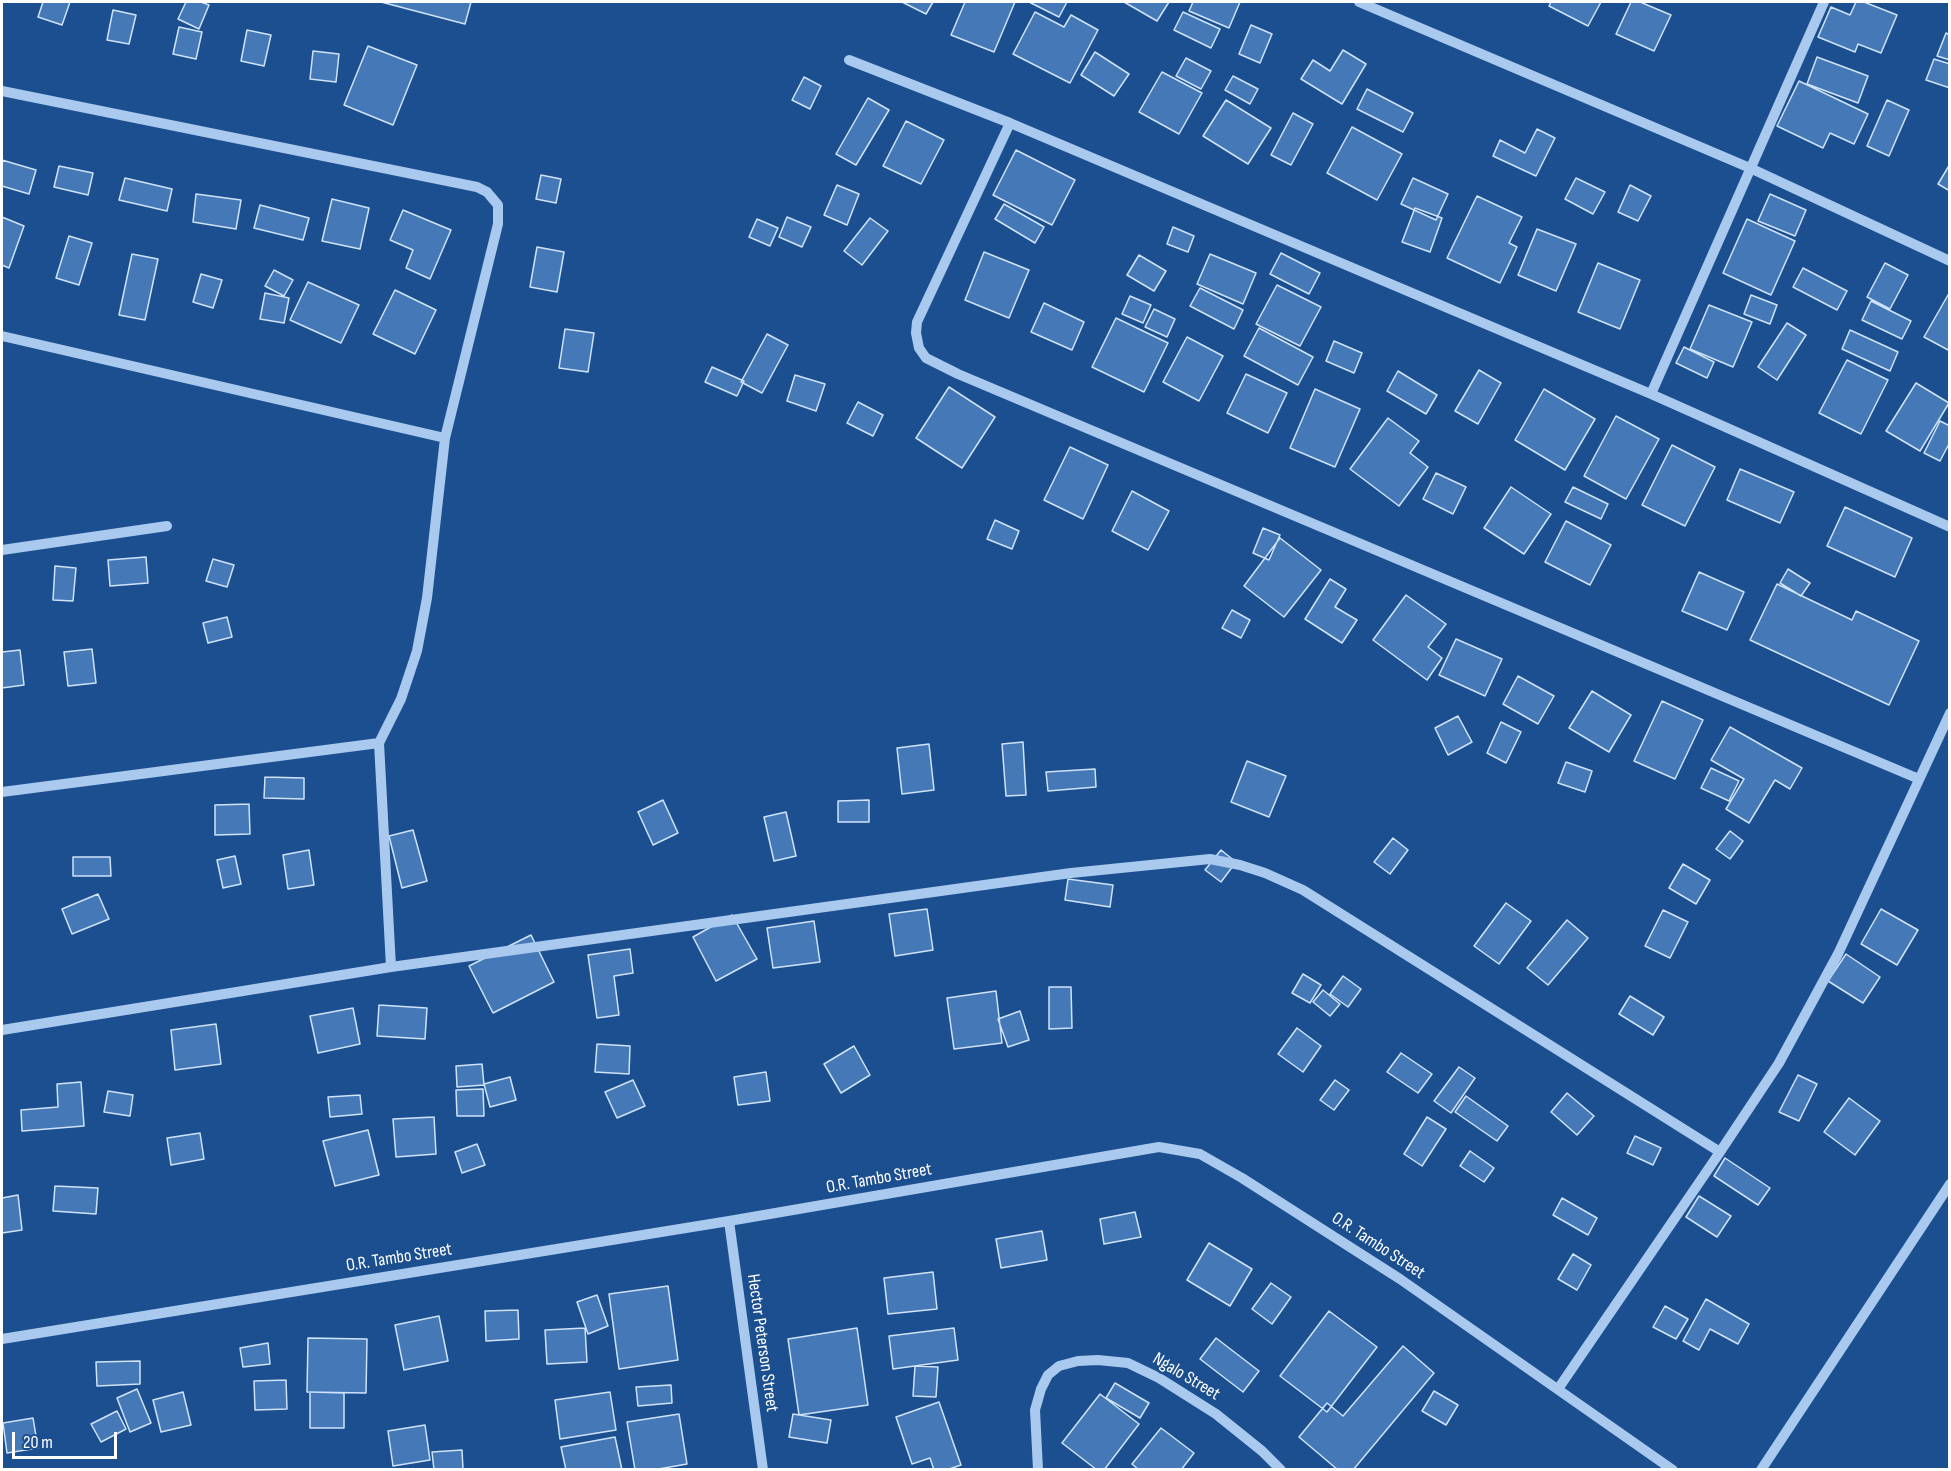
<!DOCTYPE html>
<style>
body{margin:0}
#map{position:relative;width:1951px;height:1471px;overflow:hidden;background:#1b4f8f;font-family:"Sofia Sans Condensed",sans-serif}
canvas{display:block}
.frame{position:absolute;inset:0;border:3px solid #fff;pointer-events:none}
.scale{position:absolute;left:12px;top:1432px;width:105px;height:27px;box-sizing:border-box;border:3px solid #fff;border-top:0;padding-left:8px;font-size:18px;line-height:21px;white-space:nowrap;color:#fff;-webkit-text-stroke:4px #1b4f8f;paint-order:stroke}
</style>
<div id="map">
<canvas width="1951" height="1471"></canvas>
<div class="frame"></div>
<div class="scale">20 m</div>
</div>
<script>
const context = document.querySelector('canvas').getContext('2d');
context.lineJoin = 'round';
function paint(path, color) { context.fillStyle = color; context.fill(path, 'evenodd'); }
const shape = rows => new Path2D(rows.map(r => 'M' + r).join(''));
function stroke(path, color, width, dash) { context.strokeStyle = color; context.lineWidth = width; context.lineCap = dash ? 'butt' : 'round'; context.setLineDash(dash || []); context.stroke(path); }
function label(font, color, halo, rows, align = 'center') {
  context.font = font + ' "Sofia Sans Condensed",sans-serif'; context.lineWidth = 5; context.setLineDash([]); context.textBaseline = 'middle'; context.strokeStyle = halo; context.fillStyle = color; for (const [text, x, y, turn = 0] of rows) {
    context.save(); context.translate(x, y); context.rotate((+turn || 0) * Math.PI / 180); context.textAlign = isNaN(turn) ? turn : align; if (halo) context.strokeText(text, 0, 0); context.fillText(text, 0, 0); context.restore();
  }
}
const building = shape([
 [43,2,70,2,62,25,38,17,43,2],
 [186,2,201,2,209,5,199,29,178,19,186,2],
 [381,2,471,2,465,24,381,2],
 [902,2,933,2,926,14,902,2],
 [965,2,1015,2,994,52,951,35,965,2],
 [1029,2,1067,2,1059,17,1029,2],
 [1124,2,1169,2,1157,21,1124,2],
 [1193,2,1240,2,1229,28,1189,11,1193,2],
 [1551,2,1601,2,1588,26,1549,6,1551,2],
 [1631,2,1640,2,1671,15,1654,51,1616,34,1631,2],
 [1856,2,1864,2,1897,15,1881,53,1858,44,1855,52,1818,37,1831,7,1850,15,1856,2],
 [113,10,136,15,129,44,107,40,113,10],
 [1035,12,1064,27,1071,15,1098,30,1070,83,1013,54,1035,12],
 [1183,12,1220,29,1211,48,1174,30,1183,12],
 [1251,25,1272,34,1260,63,1239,54,1251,25],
 [179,27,202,32,196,59,173,54,179,27],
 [247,30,271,35,264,66,241,61,247,30],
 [1946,33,1950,35,1950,60,1937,56,1946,33],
 [368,46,417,65,393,125,344,105,368,46],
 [1343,50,1366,64,1342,104,1301,79,1313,60,1330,71,1343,50],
 [313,51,339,54,336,82,310,79,313,51],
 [1095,52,1129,74,1114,96,1081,75,1095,52],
 [1817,57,1868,76,1858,103,1807,84,1817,57],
 [1186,58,1211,71,1201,89,1176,76,1186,58],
 [1934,59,1950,64,1950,88,1926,80,1934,59],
 [1162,72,1202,93,1179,134,1139,112,1162,72],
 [1233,76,1258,89,1250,104,1225,90,1233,76],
 [804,77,821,86,810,109,792,100,804,77],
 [1799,81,1868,114,1854,144,1830,133,1823,148,1777,126,1799,81],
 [1367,89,1413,113,1403,132,1357,109,1367,89],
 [868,98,889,110,856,165,836,154,868,98],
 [1226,100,1271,128,1248,164,1203,136,1226,100],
 [1887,100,1909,110,1889,156,1867,146,1887,100],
 [1293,113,1313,124,1291,165,1271,155,1293,113],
 [906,121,944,140,921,184,883,166,906,121],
 [1352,127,1402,154,1377,200,1327,173,1352,127],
 [1537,129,1555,138,1536,176,1493,156,1500,140,1525,153,1537,129],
 [1016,150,1075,180,1052,225,993,195,1016,150],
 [2,160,36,170,29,194,2,186,2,160],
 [1950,164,1950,191,1938,184,1950,164],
 [59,166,93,173,88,195,54,187,59,166],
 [541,175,561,179,556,203,536,199,541,175],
 [125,178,172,189,167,211,119,200,125,178],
 [1413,178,1448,194,1436,220,1401,204,1413,178],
 [1576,178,1605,192,1593,214,1565,199,1576,178],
 [837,185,859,194,847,225,824,215,837,185],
 [1630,185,1651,196,1638,221,1618,212,1630,185],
 [196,194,241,200,236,229,193,222,196,194],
 [1770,194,1806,210,1795,236,1758,221,1770,194],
 [1477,196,1522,217,1509,243,1517,247,1500,283,1447,258,1477,196],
 [332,199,369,208,360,249,322,241,332,199],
 [1004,204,1044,227,1035,243,995,219,1004,204],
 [260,205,309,218,303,240,254,228,260,205],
 [1415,208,1442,218,1430,252,1402,242,1415,208],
 [403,210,451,230,430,279,406,268,413,250,390,240,403,210],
 [2,217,24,226,9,268,2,265,2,217],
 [787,217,811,227,802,247,779,237,787,217],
 [870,218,888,231,862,265,844,251,870,218],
 [757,219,778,228,770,246,749,237,757,219],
 [1747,219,1795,241,1771,295,1723,273,1747,219],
 [1173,227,1194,236,1188,252,1167,244,1173,227],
 [1537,229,1576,244,1556,291,1518,275,1537,229],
 [69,236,92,243,79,285,56,278,69,236],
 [537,247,564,252,557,292,530,287,537,247],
 [984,252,1029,270,1009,318,965,300,984,252],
 [1281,253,1320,273,1309,294,1270,274,1281,253],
 [132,254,158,259,145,320,119,315,132,254],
 [1210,254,1256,273,1243,304,1197,284,1210,254],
 [1139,255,1166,271,1154,291,1127,275,1139,255],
 [1598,263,1640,280,1620,329,1578,312,1598,263],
 [1885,263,1908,275,1890,309,1867,297,1885,263],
 [1803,268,1847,291,1837,310,1793,287,1803,268],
 [274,270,293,280,284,296,265,286,274,270],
 [201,274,222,280,213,308,193,302,201,274],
 [308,282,359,305,341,343,290,320,308,282],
 [1277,285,1321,307,1300,346,1256,324,1277,285],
 [1200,288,1243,310,1234,329,1190,306,1200,288],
 [395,290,436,310,415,354,373,334,395,290],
 [265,293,289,298,284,323,260,319,265,293],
 [1751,295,1777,305,1770,324,1744,314,1751,295],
 [1948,295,1950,296,1950,351,1924,337,1948,295],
 [1130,296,1151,305,1143,323,1122,314,1130,296],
 [1871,301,1911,321,1902,339,1862,320,1871,301],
 [1044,303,1084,322,1072,350,1031,332,1044,303],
 [1709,305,1752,322,1733,367,1690,349,1709,305],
 [1154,309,1175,319,1167,337,1145,327,1154,309],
 [1116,318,1168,343,1144,392,1092,367,1116,318],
 [1787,323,1806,335,1777,380,1758,367,1787,323],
 [1259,328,1313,357,1298,385,1244,356,1259,328],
 [565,329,594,333,588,372,559,368,565,329],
 [1850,330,1898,352,1890,371,1842,349,1850,330],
 [767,334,788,345,762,393,741,382,767,334],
 [1187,337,1223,356,1199,401,1163,382,1187,337],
 [1334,341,1362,353,1354,373,1326,361,1334,341],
 [1684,347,1714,362,1707,378,1676,363,1684,347],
 [1847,360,1888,380,1861,434,1819,413,1847,360],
 [712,367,744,381,737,396,705,382,712,367],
 [1479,370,1501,383,1478,424,1455,411,1479,370],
 [1398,371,1437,395,1426,414,1387,391,1398,371],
 [1246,374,1287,393,1268,433,1227,413,1246,374],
 [795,375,825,384,816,411,787,401,795,375],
 [1916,383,1949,403,1920,451,1886,431,1916,383],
 [949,387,995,417,962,468,916,438,949,387],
 [1315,389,1360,409,1335,467,1290,448,1315,389],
 [1544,389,1595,419,1565,470,1515,440,1544,389],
 [858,402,883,415,873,436,847,423,858,402],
 [1616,416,1659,439,1626,499,1584,476,1616,416],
 [1388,418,1419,441,1410,453,1428,467,1399,506,1350,469,1388,418],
 [1940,421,1950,426,1950,442,1940,461,1924,453,1940,421],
 [1672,445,1715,467,1685,526,1642,505,1672,445],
 [1070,447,1108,465,1083,519,1044,500,1070,447],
 [1740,469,1794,492,1780,523,1727,500,1740,469],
 [1436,473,1466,487,1453,514,1423,499,1436,473],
 [1511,487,1551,514,1524,554,1484,528,1511,487],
 [1573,487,1608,504,1601,519,1565,502,1573,487],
 [1132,491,1169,511,1148,550,1112,531,1132,491],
 [1845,507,1912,538,1895,577,1827,546,1845,507],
 [995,520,1019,531,1012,549,987,539,995,520],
 [1566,521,1611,545,1590,585,1545,562,1566,521],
 [1263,528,1280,535,1269,560,1253,553,1263,528],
 [1280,538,1321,570,1284,617,1244,586,1280,538],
 [146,557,148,583,110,586,108,560,146,557],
 [213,559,234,565,227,587,206,581,213,559],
 [55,566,76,568,73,601,53,600,55,566],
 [1788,569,1810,583,1801,596,1780,583,1788,569],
 [1699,572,1744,592,1727,630,1682,611,1699,572],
 [1330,579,1346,589,1335,607,1357,620,1342,643,1305,619,1330,579],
 [1777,584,1852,620,1856,611,1919,641,1889,705,1750,640,1777,584],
 [1406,595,1446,624,1428,647,1442,658,1427,680,1373,640,1406,595],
 [1232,610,1250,620,1241,638,1222,628,1232,610],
 [227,617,232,637,208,643,203,623,227,617],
 [1456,639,1502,659,1485,696,1439,675,1456,639],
 [92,649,96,683,68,686,64,652,92,649],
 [20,650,24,685,2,688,2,652,20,650],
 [1518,676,1554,696,1538,724,1503,704,1518,676],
 [1592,691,1631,715,1609,752,1569,728,1592,691],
 [1662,701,1703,720,1675,779,1634,761,1662,701],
 [1458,716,1472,742,1448,755,1435,728,1458,716],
 [1501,722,1521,732,1506,763,1487,753,1501,722],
 [1730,727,1802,768,1790,789,1775,780,1749,823,1726,809,1744,779,1711,760,1730,727],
 [1023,742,1026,795,1006,796,1002,744,1023,742],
 [929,744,934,790,902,794,897,748,929,744],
 [1247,761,1286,776,1269,817,1231,802,1247,761],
 [1566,762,1592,771,1585,792,1558,783,1566,762],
 [1711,768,1739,781,1729,801,1701,788,1711,768],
 [1095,769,1096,787,1048,791,1046,772,1095,769],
 [265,777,304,778,304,799,264,798,265,777],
 [663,800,678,833,653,845,638,812,663,800],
 [869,800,869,822,838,822,838,801,869,800],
 [249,804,250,834,215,835,215,805,249,804],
 [786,812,796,856,774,861,764,817,786,812],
 [413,830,427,881,402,888,389,836,413,830],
 [1730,831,1743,841,1730,859,1716,849,1730,831],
 [1393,838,1408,850,1390,874,1374,862,1393,838],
 [309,850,314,885,288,889,283,855,309,850],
 [1221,850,1236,862,1221,882,1205,870,1221,850],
 [235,856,241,884,223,888,217,860,235,856],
 [73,857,110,857,111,876,73,876,73,857],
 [1683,864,1710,880,1696,904,1669,888,1683,864],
 [1068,879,1113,885,1110,907,1065,900,1068,879],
 [98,894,109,919,72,934,62,909,98,894],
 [1506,903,1531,921,1499,964,1474,946,1506,903],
 [927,909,933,950,895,956,889,914,927,909],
 [1881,909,1918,930,1897,965,1861,944,1881,909],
 [1663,910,1688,922,1670,958,1645,946,1663,910],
 [732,915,757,959,716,981,693,937,732,915],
 [1567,920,1588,938,1548,985,1527,968,1567,920],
 [814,921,820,962,773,968,767,928,814,921],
 [531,935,554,982,493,1013,469,966,531,935],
 [630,949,633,973,614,976,619,1015,597,1018,588,955,630,949],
 [1846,954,1880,977,1863,1003,1828,981,1846,954],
 [1303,974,1321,985,1310,1003,1292,993,1303,974],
 [1343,976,1361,989,1348,1007,1330,994,1343,976],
 [1049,987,1071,987,1072,1028,1049,1029,1049,987],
 [1323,990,1340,1004,1330,1016,1313,1002,1323,990],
 [996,991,1002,1043,954,1049,947,998,996,991],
 [1630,996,1664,1017,1653,1035,1619,1014,1630,996],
 [379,1005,427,1008,425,1039,377,1036,379,1005],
 [353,1008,360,1044,318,1053,310,1016,353,1008],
 [1020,1011,1029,1040,1008,1047,998,1019,1020,1011],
 [216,1024,221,1064,175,1070,171,1030,216,1024],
 [1297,1028,1321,1046,1303,1072,1278,1054,1297,1028],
 [597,1044,630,1046,629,1074,595,1072,597,1044],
 [854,1046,870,1075,841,1093,824,1064,854,1046],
 [1401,1053,1432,1074,1418,1093,1387,1072,1401,1053],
 [482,1064,484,1085,457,1087,456,1066,482,1064],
 [1459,1067,1475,1078,1451,1113,1434,1101,1459,1067],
 [766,1072,770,1101,738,1105,734,1077,766,1072],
 [1798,1075,1817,1084,1799,1121,1779,1112,1798,1075],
 [510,1077,516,1100,490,1107,484,1084,510,1077],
 [633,1080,645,1106,617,1118,605,1092,633,1080],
 [1335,1080,1349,1090,1334,1110,1320,1100,1335,1080],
 [81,1082,84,1126,22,1131,21,1110,58,1107,57,1084,81,1082],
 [483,1089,484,1116,457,1116,456,1090,483,1089],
 [108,1091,133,1095,130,1116,104,1112,108,1091],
 [1567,1093,1594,1116,1577,1135,1551,1112,1567,1093],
 [360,1095,362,1114,330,1117,328,1097,360,1095],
 [1466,1096,1508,1126,1497,1141,1455,1112,1466,1096],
 [1849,1098,1880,1121,1855,1155,1824,1132,1849,1098],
 [434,1117,436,1154,396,1157,393,1119,434,1117],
 [1427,1117,1446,1129,1422,1166,1404,1154,1427,1117],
 [368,1130,379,1175,335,1186,323,1141,368,1130],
 [200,1133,204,1159,171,1165,167,1138,200,1133],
 [1635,1136,1661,1148,1653,1165,1627,1153,1635,1136],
 [477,1144,485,1165,462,1173,455,1152,477,1144],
 [1470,1151,1494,1168,1484,1182,1460,1166,1470,1151],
 [1725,1158,1770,1188,1758,1205,1714,1176,1725,1158],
 [55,1186,98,1188,96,1214,53,1211,55,1186],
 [18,1195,22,1230,2,1233,2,1198,18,1195],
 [1699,1196,1731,1216,1717,1237,1686,1217,1699,1196],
 [1562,1198,1597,1218,1588,1235,1553,1215,1562,1198],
 [1135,1212,1141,1237,1104,1244,1100,1219,1135,1212],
 [1042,1231,1047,1260,1001,1268,996,1239,1042,1231],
 [1209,1243,1252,1269,1230,1306,1187,1280,1209,1243],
 [1573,1254,1591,1265,1577,1290,1558,1279,1573,1254],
 [933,1272,937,1309,888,1314,884,1278,933,1272],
 [1271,1283,1291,1297,1272,1324,1252,1309,1271,1283],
 [668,1286,678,1360,619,1369,609,1294,668,1286],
 [597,1295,608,1326,588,1334,577,1302,597,1295],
 [1706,1299,1749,1324,1738,1344,1710,1329,1699,1350,1683,1341,1706,1299],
 [1665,1306,1688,1319,1676,1339,1653,1327,1665,1306],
 [518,1310,519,1339,486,1341,485,1311,518,1310],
 [1329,1311,1377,1347,1327,1412,1280,1376,1329,1311],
 [439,1316,448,1361,404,1370,395,1325,439,1316],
 [585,1328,587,1362,547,1364,545,1330,585,1328],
 [857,1328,868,1405,799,1415,788,1339,857,1328],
 [954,1328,958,1360,893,1369,889,1336,954,1328],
 [308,1338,367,1339,366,1393,307,1392,308,1338],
 [1216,1338,1259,1371,1243,1392,1200,1359,1216,1338],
 [268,1343,270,1364,243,1367,240,1348,268,1343],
 [1403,1346,1434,1373,1353,1470,1338,1470,1299,1437,1327,1403,1343,1416,1403,1346],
 [140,1361,140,1384,97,1386,96,1362,140,1361],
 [915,1366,938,1367,936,1397,913,1396,915,1366],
 [286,1380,287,1409,255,1410,254,1381,286,1380],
 [1115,1383,1149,1403,1140,1418,1106,1398,1115,1383],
 [671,1385,672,1403,638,1406,636,1387,671,1385],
 [137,1389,151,1423,130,1432,117,1398,137,1389],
 [1434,1391,1458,1405,1446,1425,1422,1411,1434,1391],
 [183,1392,191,1425,161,1432,153,1400,183,1392],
 [310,1392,344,1393,344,1428,310,1428,310,1392],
 [610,1392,616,1430,560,1439,555,1400,610,1392],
 [1100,1394,1139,1424,1104,1470,1097,1470,1062,1443,1100,1394],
 [939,1402,961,1465,946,1470,934,1470,930,1458,912,1464,896,1417,939,1402],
 [117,1411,126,1429,101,1442,91,1424,117,1411],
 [679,1414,687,1464,653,1470,635,1470,627,1422,679,1414],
 [793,1414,831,1420,827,1443,789,1437,793,1414],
 [33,1418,38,1448,7,1453,3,1423,33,1418],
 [425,1425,430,1460,393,1466,388,1431,425,1425],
 [1161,1428,1194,1453,1181,1470,1139,1470,1132,1464,1161,1428],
 [615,1437,622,1470,566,1470,561,1447,615,1437],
 [462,1450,463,1469,434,1470,432,1452,462,1450]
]);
paint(building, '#4478b7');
stroke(building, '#cfe3fa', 1.5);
stroke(shape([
 [1359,2,1750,168,1950,261],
 [849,60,1010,123,1651,394,1950,527],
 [2,91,477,187,487,192,498,205,498,224,445,438,427,598,417,651,401,699,379,743,391,967],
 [1010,123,917,322,916,333,919,348,926,358,958,374,1919,779],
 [2,336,445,438],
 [1651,394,1824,2],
 [2,550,167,526],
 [2,792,379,743],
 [2,1030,391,967,1071,873,1210,859,1240,865,1265,873,1303,890,1720,1152],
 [729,1221,763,1470],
 [2,1339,729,1221,1159,1147,1200,1154,1242,1178,1400,1279,1673,1470],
 [1558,1389,1720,1152,1779,1063,1838,954,1950,713],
 [1038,1470,1035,1410,1041,1389,1048,1375,1059,1366,1078,1361,1098,1360,1128,1363,1159,1378,1216,1414,1262,1451,1281,1470],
 [1761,1470,1950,1184]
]), '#a9c9ee', 10);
label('18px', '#fff', '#1b4f8f', [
 ["O.R. Tambo Street",879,1179,-10],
 ["O.R. Tambo Street",1378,1246,33],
 ["O.R. Tambo Street",399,1258,-9],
 ["Hector Peterson Street",762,1343,82],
 ["Ngalo Street",1186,1377,31]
]);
</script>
